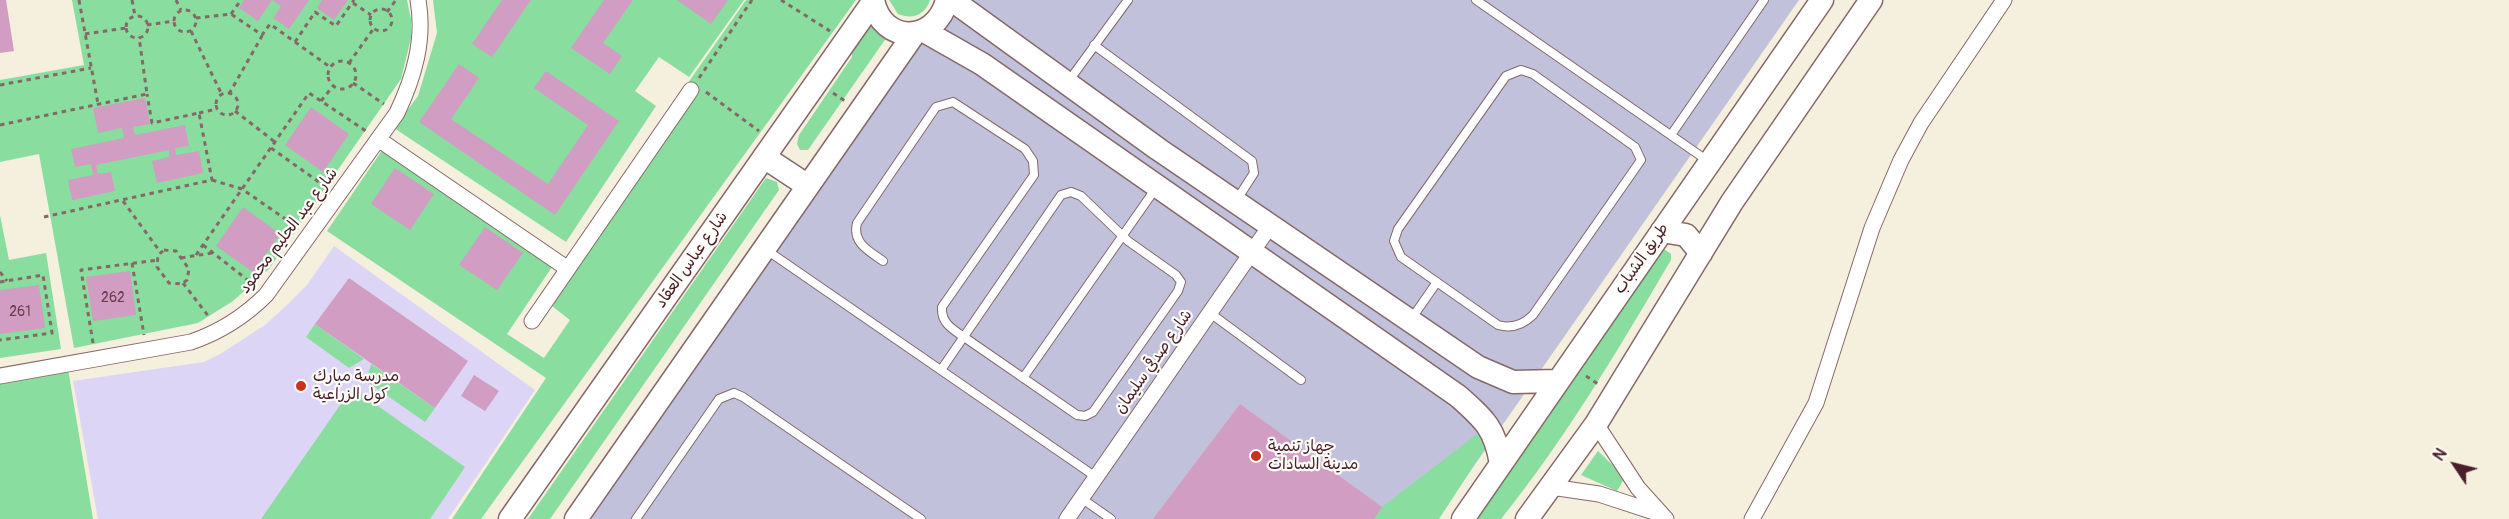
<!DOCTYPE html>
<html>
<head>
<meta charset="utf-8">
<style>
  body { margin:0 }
  #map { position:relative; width:2509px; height:519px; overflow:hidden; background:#f5efdd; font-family:Pangolin,sans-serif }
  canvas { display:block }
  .north { position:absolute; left:2425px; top:435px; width:60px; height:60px; -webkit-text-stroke:4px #fdfcf7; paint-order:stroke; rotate:305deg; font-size:16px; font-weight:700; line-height:24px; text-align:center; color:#4a1f2b }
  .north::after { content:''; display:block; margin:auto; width:21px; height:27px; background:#4a1f2b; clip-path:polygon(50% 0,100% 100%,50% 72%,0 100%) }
</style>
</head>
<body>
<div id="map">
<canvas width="2509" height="519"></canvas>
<div class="north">N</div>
</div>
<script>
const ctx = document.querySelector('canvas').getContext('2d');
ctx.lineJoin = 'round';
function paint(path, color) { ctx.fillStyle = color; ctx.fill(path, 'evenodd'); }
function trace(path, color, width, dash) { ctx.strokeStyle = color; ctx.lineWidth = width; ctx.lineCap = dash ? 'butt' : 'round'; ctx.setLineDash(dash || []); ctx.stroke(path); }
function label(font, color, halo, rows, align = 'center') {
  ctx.font = font + ' Pangolin,"Playpen Sans Arabic",sans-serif'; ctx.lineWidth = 4.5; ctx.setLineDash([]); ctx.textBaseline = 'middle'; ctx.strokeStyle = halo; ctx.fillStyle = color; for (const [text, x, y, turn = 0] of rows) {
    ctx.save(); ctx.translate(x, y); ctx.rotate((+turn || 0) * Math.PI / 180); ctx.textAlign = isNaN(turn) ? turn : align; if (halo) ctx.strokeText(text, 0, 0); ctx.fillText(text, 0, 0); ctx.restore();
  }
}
const built = new Path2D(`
  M334,246L535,390L448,519H98L73,381L204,362L220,354L265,325L287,305L307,285Z`);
const industrial = new Path2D(`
  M948,0H1799L1437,519H586Z`);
const green = new Path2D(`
  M72,0H407L411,19V38L401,79L269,269L233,301L198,323L74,348L39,154L0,162V80L84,65Z
  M433,0H744L689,77L659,57L635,91L656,106L566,242L394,128L418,96L437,33Z
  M746,0H856L481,519H452L546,378L327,231L385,146L556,261L507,334L544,358L570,320L539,296Z
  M889,0H930C925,15 913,20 898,14Z
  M869,21L889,34L808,150H800L797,144L799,135L852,57V51Z
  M766,178L777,182L779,190L550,519H528Z
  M0,215L9,260L46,253L61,349L0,358Z
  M1664,249L1671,254V260C1618,350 1566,438 1501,519H1477L1657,254Z
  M315,324L364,359L349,368L306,337Z
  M371,364L435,408L425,422L366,381Z
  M68,369L93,519H0V381Z
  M352,388L465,467L430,519H261Z
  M1481,431L1485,435L1484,450L1439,519H1374L1382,507Z
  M1598,451L1625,477L1617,491L1581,475Z`);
const building = new Path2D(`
  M0,0H6L14,51L0,53Z
  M244,0H309L289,29L273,18L281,6L272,0L258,21L239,8Z
  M322,0H348L334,20L317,8Z
  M502,0H531L492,57L472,44Z
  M604,0H633L603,43L622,56L610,74L571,48Z
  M677,0H728L711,24Z
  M459,64L479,78L451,119L548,184L588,125L534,88L546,71L619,121L555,215L419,122Z
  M145,98L150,124L133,127L135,135L185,125L189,146L175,148L176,155L199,151L203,173L157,183L152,161L169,157V150L96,165L98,174L111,172L115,191L72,200L68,180L93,175L91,164L75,167L71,149L124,138L122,128L98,133L93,108Z
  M311,107L349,134L323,172L285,145Z
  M395,168L434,194L410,230L371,204Z
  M243,207L280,234L253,272L216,246Z
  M485,227L523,253L497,290L459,265Z
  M130,271L136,315L93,321L86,277Z
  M349,278L468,361L435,408L315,324Z
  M39,285L45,328L0,334V290Z
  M474,375L499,391L485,411L461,396Z
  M1240,404L1382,507L1374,519H1153Z`);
const path = new Path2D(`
  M79,0L98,104
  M132,0L135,16
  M176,0L181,10
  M781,0L830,31
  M353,3L371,15
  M370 20a11 11 0 1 1 22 0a11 11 0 1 1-22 0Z
  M174 21a11 11 0 1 1 22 0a11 11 0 1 1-22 0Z
  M387,12L396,0
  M231,14L241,0
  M126 27a11 11 0 1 1 22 0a11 11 0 1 1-22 0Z
  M196,18L231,14L262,35L270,24L295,42L315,12L336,26L354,0
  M147,25L174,21
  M191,31L222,95
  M85,34L126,28
  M295,42L330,67
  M328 75a14 14 0 1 1 28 0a14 14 0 1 1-28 0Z
  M349,63L374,28
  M699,78L752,0
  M353,83L384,104
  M0,85L91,68
  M706,92L759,131
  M833,93L845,101
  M216 104a11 11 0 1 1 22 0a11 11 0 1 1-22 0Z
  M229,94L262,36
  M321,101L333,86
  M235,111L275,142
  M199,113L217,109
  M0,125L147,94L139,37
  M271,148L326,187
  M212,180L242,189L297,227
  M123,201L161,253
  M44,217L212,180L199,113L152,123L147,94
  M203,245L254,285
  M164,250L176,251L189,269L187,280L182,284L169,283L157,267L158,255Z
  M196,255L309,93L366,131
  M181,258L212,253
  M132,263L144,335
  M0,272L7,281
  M0,282L43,275L52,333L0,340
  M183,283L209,317
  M93,343L81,270L158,260
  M1586,376L1598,384`);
const lane = new Path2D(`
  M1476,0L1708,161
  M1094,45L1252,161L1254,173L1236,201
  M1521,70L1533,74L1635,147L1641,160L1533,315C1523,325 1512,329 1498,325L1401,257L1394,241L1398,229L1506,76Z
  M1068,82L1128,0
  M1671,135L1764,0
  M765,249L1096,477
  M883,261C869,251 852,243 857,223L936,107L953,102L1025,149L1033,161L1034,175L942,307C941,323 952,329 964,337L1077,415L1085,416L1093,412L1178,291L1181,282L1176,275L1128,241L1081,196L1071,192L1061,195L941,370
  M1210,313L1301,380
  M1412,318L1437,282
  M1023,378L1156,188
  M1081,498L1111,519
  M636,519L719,399L734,393L743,397L921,519`);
const street = new Path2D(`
  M378,139L568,269
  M532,321L691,90
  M0,376L191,342C220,332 244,317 266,295L397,113C414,77 425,40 418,0
  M1596,424L1638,488L1666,519
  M1551,487L1599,494L1660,514
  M1067,519L1270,226
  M1752,519L1816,403L1872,228L1901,160L1921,123L2004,0`);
const secondary = new Path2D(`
  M873,0C882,45 936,44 947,0
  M952,0L1158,149L1478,367L1513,382L1558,381
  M924,31L982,64L1458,396C1484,419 1495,428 1501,464
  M764,157L808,186
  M1662,231L1686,235L1701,253
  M510,519L873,2
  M576,519L914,34
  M1463,519L1822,0
  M1527,519L1596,424L1732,202L1871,0`);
const markers = [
  [301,386,6,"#c8321e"],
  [1256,456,6,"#c8321e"]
];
const numberNames = [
  ["262",113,298],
  ["261",20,312]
];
const streetNames = [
  ["شارع عبد الحليم محمود",289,231,-53],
  ["طريق الشباب",1642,259,-55],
  ["شارع عباس العقاد",692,260,-55],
  ["شارع صدقي سليمان",1154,362,-55]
];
const poiNames = [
  ["مدرسة مبارك",313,377],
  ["كول الزراعية",313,395],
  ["جهاز تنمية",1268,447],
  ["مدينة السادات",1268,465]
];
paint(built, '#ddd5f6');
paint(industrial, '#c2c1dc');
paint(green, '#89dd9f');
paint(building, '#d19dc3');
trace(lane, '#866869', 10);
trace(street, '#866869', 17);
trace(secondary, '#866869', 25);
trace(path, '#866869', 3, [4.5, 4.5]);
trace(lane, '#fff', 8);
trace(street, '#fff', 15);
trace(secondary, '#fff', 22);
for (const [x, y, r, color] of markers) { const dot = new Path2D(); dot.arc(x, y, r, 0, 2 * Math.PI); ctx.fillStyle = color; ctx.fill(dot); trace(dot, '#fdfcf7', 2); }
label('14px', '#6c3e51', null, numberNames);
label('16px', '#4a1f2b', '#fdfcf7', streetNames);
label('16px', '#4a1f2b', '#fdfcf7', poiNames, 'left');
</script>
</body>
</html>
